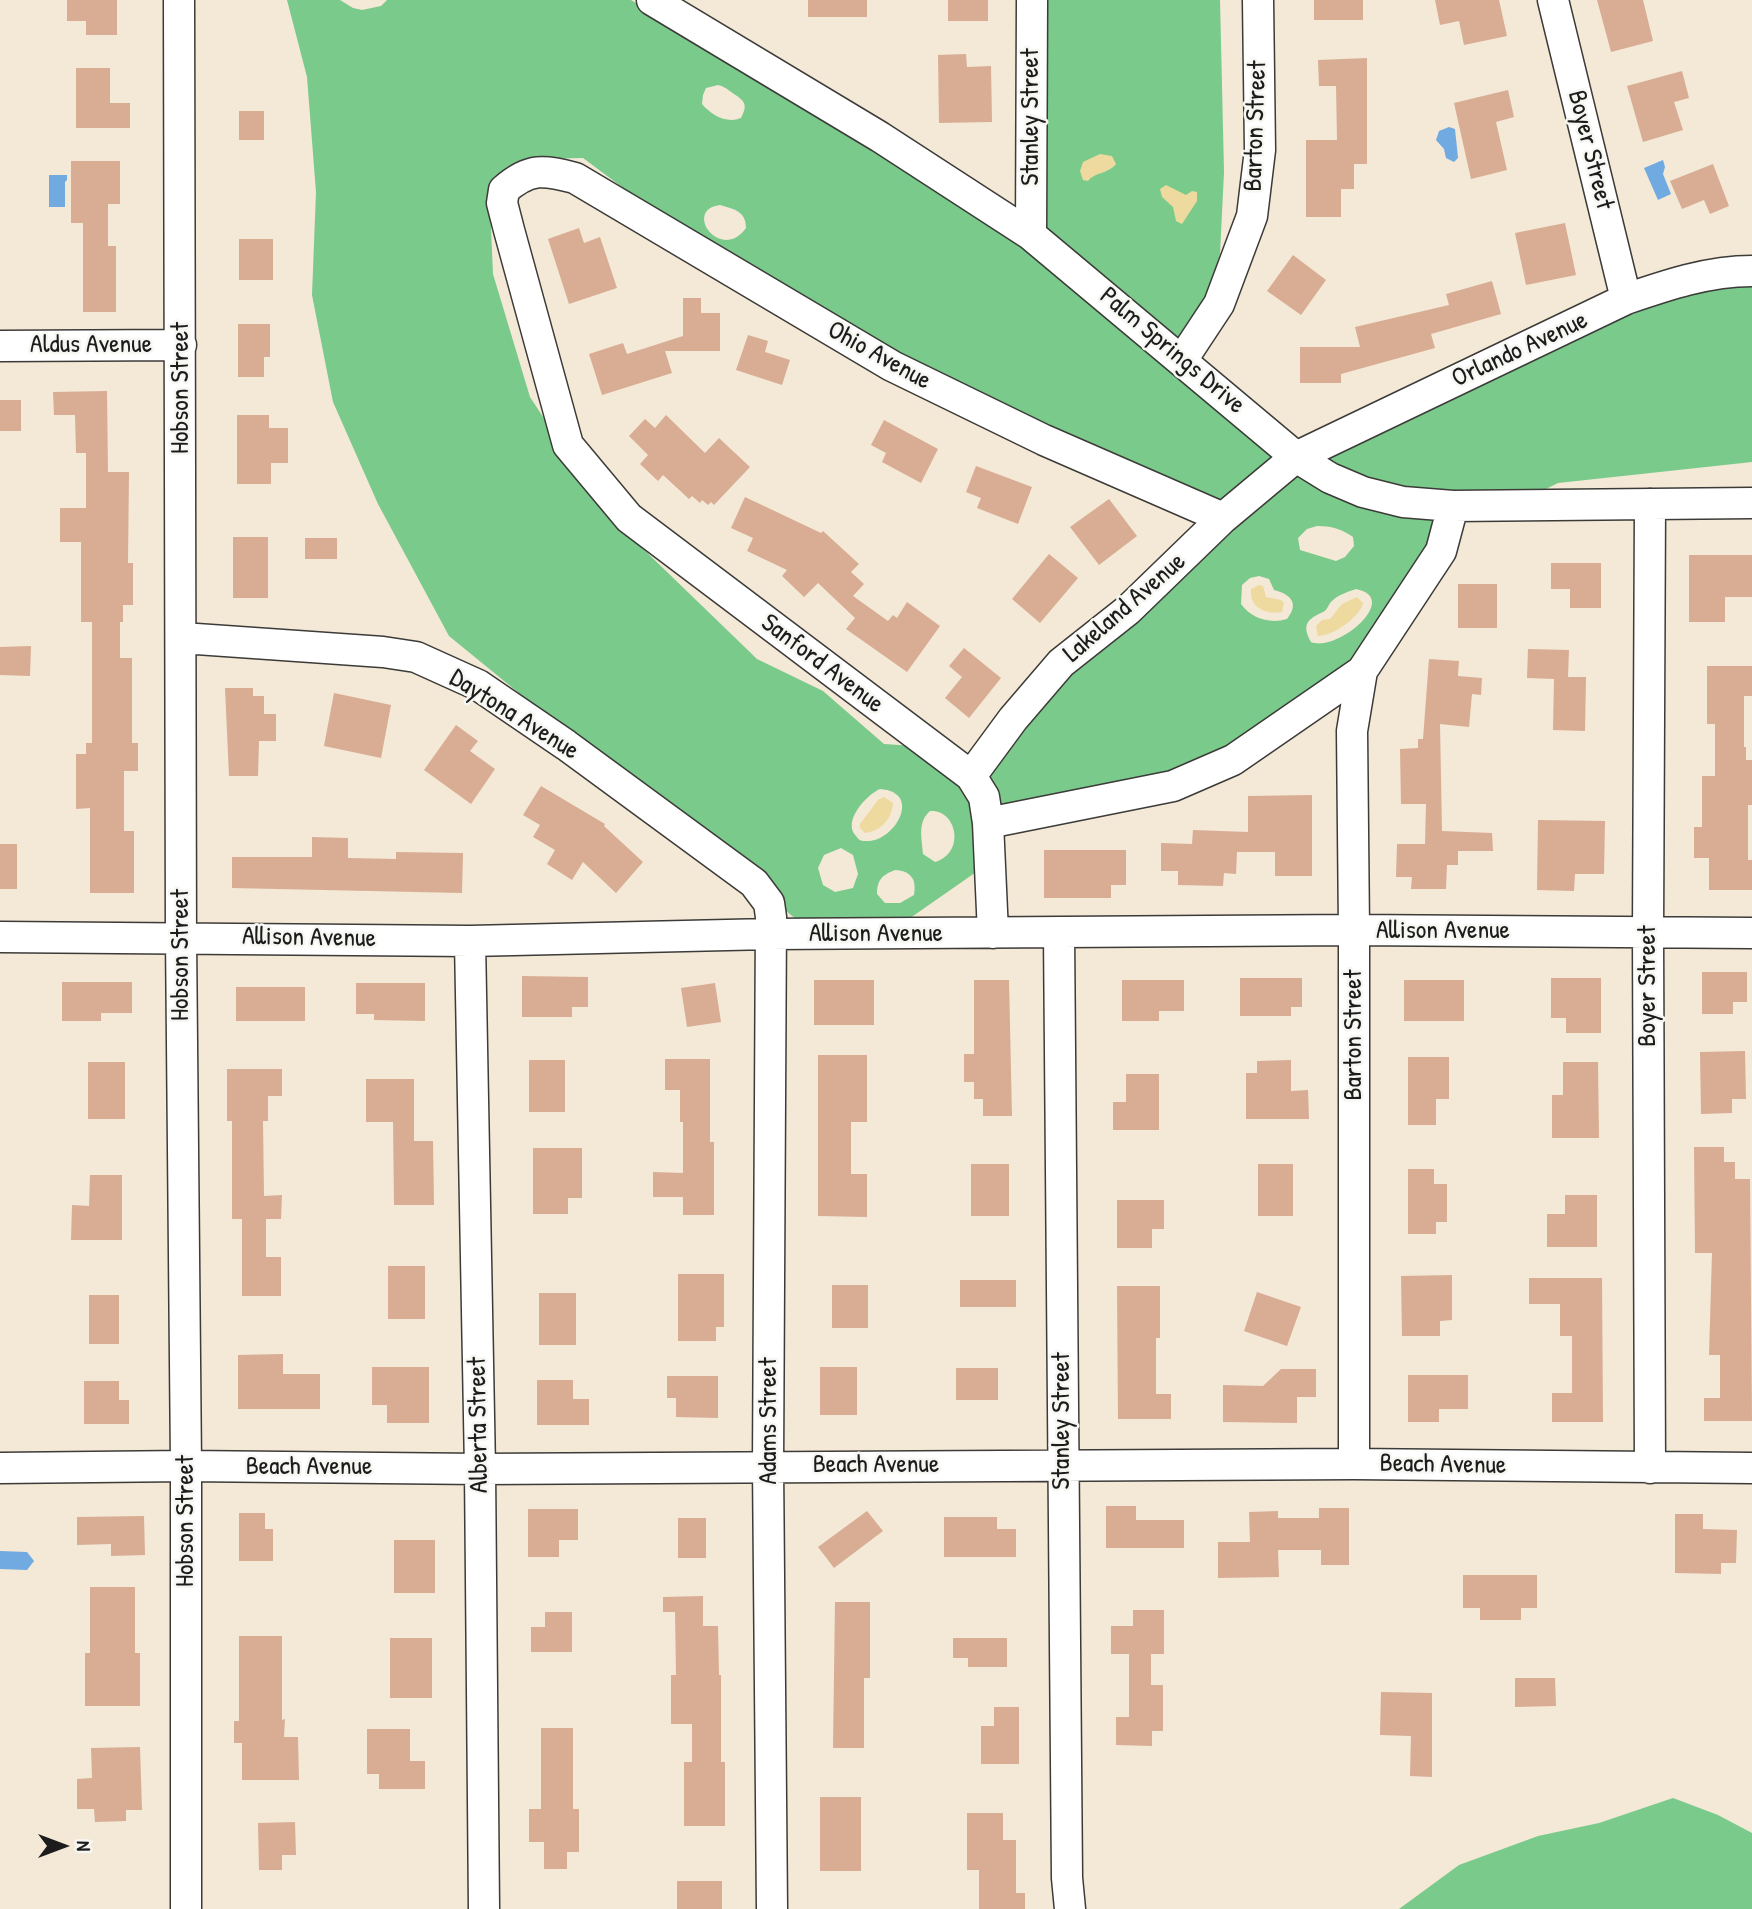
<!DOCTYPE html>
<html>
<head>
<meta charset="utf-8">
<style>
  body { margin:0 }
  #map { position:relative; width:1752px; height:1909px; overflow:hidden; background:#f4e8d7; font-family:"Patrick Hand",sans-serif }
  canvas { display:block }
  .north { position:absolute; left:28px; top:1811px; width:70px; height:70px; -webkit-text-stroke:5px #f6f6f2; paint-order:stroke; rotate:90deg; font-size:19px; font-weight:700; line-height:28px; text-align:center; color:#1c1c1c }
  .north::after { content:''; display:block; margin:auto; width:24px; height:32px; background:#1c1c1c; clip-path:polygon(50% 0,100% 100%,50% 72%,0 100%) }
</style>
</head>
<body>
<div id="map">
<canvas width="1752" height="1909"></canvas>
<div class="north">N</div>
</div>
<script>
const ctx = document.querySelector('canvas').getContext('2d');
ctx.lineJoin = 'round';
function paint(path, color) { ctx.fillStyle = color; ctx.fill(path, 'evenodd'); }
function trace(path, color, width, dash) { ctx.strokeStyle = color; ctx.lineWidth = width; ctx.lineCap = dash ? 'butt' : 'round'; ctx.setLineDash(dash || []); ctx.stroke(path); }
function label(font, color, halo, rows, align = 'center') {
  ctx.font = font + ' "Patrick Hand",sans-serif'; ctx.lineWidth = 5; ctx.setLineDash([]); ctx.textBaseline = 'middle'; ctx.strokeStyle = halo; ctx.fillStyle = color; for (const [text, x, y, turn = 0] of rows) {
    ctx.save(); ctx.translate(x, y); ctx.rotate((+turn || 0) * Math.PI / 180); ctx.textAlign = isNaN(turn) ? turn : align; if (halo) ctx.strokeText(text, 0, 0); ctx.fillText(text, 0, 0); ctx.restore();
  }
}
const green = new Path2D(`
  M287,0H340L353,8L362,10L381,6L387,0H631L873,146L1020,240L1280,457L1221,507L897,357L661,216L583,158L538,159L489,183L493,274L530,397L605,512L757,659L823,691L884,744L914,746L956,778L973,800L979,870L903,923L802,924L449,636L378,504L333,402L312,295L316,192L307,77ZM718,85C726,87 728,90 734,94C745,101 748,105 741,118C727,124 711,115 702,104L703,95L706,88ZM720,205C734,209 746,211 746,228C721,263 682,210 720,205ZM880,789C924,792 894,844 865,841C860,841 859,840 856,836C842,822 866,795 880,789ZM930,811C957,809 966,853 935,862L923,854C922,839 917,822 930,811ZM841,848L853,855L858,874L853,888L835,892L823,885L818,868L824,855ZM895,870C911,871 917,879 914,895L900,903H885L877,894C877,880 882,875 895,870Z
  M1044,0H1220L1224,172L1220,254L1212,283L1214,286L1180,344L1043,231Z
  M1752,284V462L1558,483L1534,495L1454,496L1367,483L1317,458L1630,309L1677,292Z
  M1297,470L1439,515L1431,547L1353,664L1227,752L1170,777L998,811L984,777L1070,670ZM1317,526C1331,526 1342,529 1353,537L1354,546L1345,557L1336,561L1300,550L1298,538L1307,529ZM1259,576L1269,579L1274,590C1290,594 1300,603 1287,619C1270,624 1252,619 1241,604L1242,585L1250,578ZM1356,589C1402,598 1337,653 1311,642C1301,624 1308,619 1323,612C1327,610 1328,606 1330,603C1337,595 1347,592 1356,589Z
  M1673,1798L1718,1815L1752,1833V1909H1399L1459,1865L1538,1836L1599,1823Z`);
const sand = new Path2D(`
  M1100,154L1112,156L1116,164C1108,174 1095,172 1088,181L1083,180L1080,171L1083,162Z
  M1166,185L1186,195L1192,191L1197,192V201L1182,224L1176,221L1173,207L1162,197L1160,189Z
  M1259,585L1263,586L1266,597L1281,600L1284,603L1282,612C1265,615 1249,607 1251,589Z
  M1357,597L1363,603C1360,617 1333,636 1318,636L1316,626L1322,620L1330,619L1342,604Z
  M884,797L893,803C892,819 881,831 865,833L860,828V824L878,800Z`);
const water = new Path2D(`
  M1449,127L1455,129C1456,139 1457,147 1458,158L1454,162L1446,158L1444,149L1436,140L1439,131Z
  M1663,160L1665,167L1663,174L1671,194L1658,200L1644,168Z
  M49,175H67V180L65,182V207H49Z
  M0,1551L27,1552L34,1561L27,1570L0,1569Z`);
const building = new Path2D(`
  M67,0H117V35H86V21H67Z
  M808,0H867V17H808Z
  M948,0H988V21H948Z
  M1314,0H1363V20H1314Z
  M1435,0H1499L1507,36L1464,45L1459,21L1440,25Z
  M1597,0H1643L1653,41L1611,52Z
  M966,54L967,67L991,66L992,122L939,123L938,55Z
  M1367,58V164H1354V189H1341V217H1306V140H1337L1336,86H1319L1318,60Z
  M76,68H110V103H130V128H76Z
  M1682,71L1689,98L1674,102L1683,130L1643,142L1627,86Z
  M1508,90L1514,117L1496,122L1507,170L1471,179L1454,103Z
  M239,111H264V140H239Z
  M71,161H120V204H108V246H116V312H83V223H71Z
  M1713,164L1729,206L1710,214L1704,200L1682,209L1670,181Z
  M1565,223L1576,275L1526,285L1515,233Z
  M579,228L584,243L600,237L617,288L569,304L548,239Z
  M239,239H273V280H239Z
  M1293,255L1326,280L1301,315L1267,291Z
  M1492,281L1501,314L1431,334L1435,348L1341,374V383H1300V347H1360L1355,327L1449,305L1446,294Z
  M683,298H701V313H720V351H665L672,373L602,395L589,354L623,343L627,354L683,336Z
  M238,324H270V357H264V377H238Z
  M748,335L768,341L765,352L790,360L782,385L736,370Z
  M107,391L108,472H129L128,563H133V605H123V622H120V658H132V743H138V771H124V831H134V893H90V808L76,809V754H86V743H92V622H81V542H60V508H86V453H76L75,415H54L53,392Z
  M0,400H21V431H0Z
  M237,415H269V428H288V463H271V484H237Z
  M666,415L705,453L719,438L750,467L714,505L711,502L708,505L702,500L700,503L692,496L689,499L663,475L658,481L640,464L648,455L629,436L645,419L655,428Z
  M884,420L938,449L921,483L882,462L886,453L871,445Z
  M976,466L1032,487L1018,524L977,508L981,498L966,492Z
  M745,497L821,533L823,531L859,564L851,572L864,584L853,596L888,621L893,615L897,618L907,602L940,626L907,672L846,629L855,618L818,583L804,597L782,576L787,570L747,551L753,538L731,528Z
  M1109,499L1137,536L1099,565L1070,527Z
  M233,537H268V598H233Z
  M305,538H337V559H305Z
  M1049,554L1078,578L1040,623L1012,599Z
  M1689,555H1752V597H1725V622H1689Z
  M1551,563H1601V608H1570V589H1551Z
  M1458,584H1497V628H1458Z
  M31,646L30,676L0,675V647Z
  M964,648L1001,678L969,718L945,698L962,677L949,666Z
  M1528,649L1569,650L1568,677H1586L1585,731L1553,730L1554,679L1527,678Z
  M1429,659L1459,661L1458,676L1482,678L1481,695L1472,694L1469,727L1440,724L1442,831L1492,833L1493,851H1458V865H1447L1446,889H1411L1412,877H1396L1397,844H1425L1426,804H1401L1400,749L1418,748V739H1423Z
  M1707,666H1752V696H1744V747H1746V760H1752V805H1748V860H1752V890H1709V858H1694V827H1702V776H1715V724H1707Z
  M225,688H253V696H264V714H276V741H259L258,776H229Z
  M334,693L391,705L381,758L324,746Z
  M456,725L478,741L470,751L495,769L471,804L424,770Z
  M541,786L605,824L604,826L643,862L616,893L583,862L572,880L547,864L555,850L533,837L540,825L523,815Z
  M1312,795V876H1275V852H1237L1236,874L1224,873L1223,886L1178,885V871H1161V843L1192,844L1193,830L1248,832V796Z
  M1538,820L1605,821L1604,874H1575L1574,891L1537,890Z
  M312,837L348,838V858L396,859V852L463,853L462,893L232,888V857H312Z
  M0,844H17V889H0Z
  M1044,850H1126V885H1111V898H1044Z
  M1702,972H1747V1002H1733V1014H1702Z
  M522,976L588,977V1007H572V1017H522Z
  M1240,978H1302V1007H1291V1016H1240Z
  M1551,978H1601V1033H1566V1018H1551Z
  M814,980H874V1025H814Z
  M974,980H1009L1012,1116H983V1099H974V1082H964V1054H974Z
  M1122,980H1184V1011H1159V1021H1122Z
  M1404,980H1464V1021H1404Z
  M62,982H132V1013H101V1021H62Z
  M356,983H425V1021L374,1020V1014H356Z
  M715,983L721,1022L687,1027L681,988Z
  M236,987H305V1021H236Z
  M1745,1051L1746,1099H1732V1113L1701,1114L1700,1052Z
  M818,1055H867V1122H851V1174H867V1217L818,1216Z
  M1408,1057H1449V1099H1436V1125H1408Z
  M665,1059H710V1142H714V1215H683V1197H653V1172L683,1173V1122H680V1090H665Z
  M529,1060H565V1112H529Z
  M1291,1060V1091L1308,1090L1309,1119H1246V1073H1257V1061Z
  M88,1062H125V1119H88Z
  M1563,1062H1598L1599,1138H1552V1095H1563Z
  M227,1069H282V1096H268V1121H263L264,1196L282,1195L281,1219H266V1257H281V1296H242V1219H232V1121H227Z
  M1126,1074H1159V1130H1113V1102H1126Z
  M366,1079H414V1141H433L434,1205H394L393,1122H366Z
  M1694,1147H1724V1162H1735V1179H1750L1752,1421H1704V1398H1720V1355H1709L1712,1253H1695Z
  M533,1148H582V1198H568V1214H533Z
  M971,1164H1009V1216H971Z
  M1258,1164H1293V1216H1258Z
  M1408,1169H1434V1184H1447V1222H1436V1234H1408Z
  M90,1175H122V1240H71L72,1205L89,1206Z
  M1565,1195H1597V1247H1547V1214H1565Z
  M1117,1200H1164V1229H1152V1248H1117Z
  M388,1266H425V1319H388Z
  M678,1274H724V1327H716V1341H678Z
  M1452,1275V1320L1440,1321V1336H1402L1401,1276Z
  M1529,1278H1602L1603,1422H1552V1393H1572V1336H1560V1304H1529Z
  M960,1280H1016V1307H960Z
  M832,1285H868V1328H832Z
  M1117,1286H1160V1338H1156V1394H1171V1419H1118Z
  M1257,1292L1301,1307L1287,1346L1244,1331Z
  M539,1293H576V1345H539Z
  M89,1295H119V1344H89Z
  M283,1354V1374H320V1409H238V1355Z
  M372,1367H429V1423H387V1405H372Z
  M820,1367H857V1415H820Z
  M956,1368H998V1400H956Z
  M1281,1369H1316V1397H1297V1423L1223,1422V1385L1263,1386Z
  M1408,1375H1468V1409H1439V1422H1408Z
  M667,1376H718V1418L676,1417V1398H667Z
  M537,1380H573V1399H589V1425H537Z
  M84,1381H119V1400H129V1424H84Z
  M1106,1506H1136V1520H1184V1548H1106Z
  M1319,1508H1349V1565H1321V1550H1278L1279,1577L1218,1578V1542H1250L1249,1512L1278,1511V1518H1319Z
  M528,1509H578V1540H559V1557H528Z
  M867,1511L883,1531L834,1568L818,1547Z
  M239,1513H265V1529H273V1561H239Z
  M1675,1514H1703V1529L1737,1530L1736,1563H1721V1574L1675,1573Z
  M144,1516L145,1555L111,1556V1544L77,1545V1517Z
  M944,1517H997V1529H1016V1557H944Z
  M678,1518H706V1558H678Z
  M394,1540H435V1593H394Z
  M1463,1575H1537V1608H1521V1620H1480V1608H1463Z
  M90,1587H135V1653H140V1706H85V1653H90Z
  M703,1596V1626H718L719,1675H721V1762H725V1826H684V1762H692V1724H671V1675H676L675,1612H663V1597Z
  M835,1602H870V1678H864V1748H833Z
  M1133,1610H1164V1654H1151V1685H1163V1731H1152V1746L1116,1745V1717H1129V1654H1111V1626H1133Z
  M545,1612H572V1652H531V1627H545Z
  M239,1636H282V1720L285,1719L284,1737H298L299,1780H242V1743H234V1721H239Z
  M390,1638H432V1698H390Z
  M953,1638H1007V1667H968V1658H953Z
  M1515,1678H1555L1556,1706L1515,1707Z
  M1381,1692L1432,1693V1777L1410,1776L1411,1736L1380,1735Z
  M994,1707H1019V1764H981V1726H994Z
  M541,1728H573V1809H579V1852H567V1869H544V1842H529V1809H541Z
  M367,1729H410V1761H425V1789H379V1774H367Z
  M140,1747L142,1810H126V1821L95,1822L94,1809H77V1779L92,1778L91,1748Z
  M820,1797H861V1871H820Z
  M967,1813H1003V1840H1016V1893H1025V1909H979V1870H967Z
  M295,1822L296,1855H282V1870H259L258,1823Z
  M677,1881H722V1909H677Z`);
const minor = new Path2D(`
  M179,0L181,937L186,1466V1909
  M652,0L880,137L1031,235L1296,457L1330,478L1363,492L1403,502L1453,506L1752,503
  M1553,0L1626,299
  M1031,235L1032,0
  M0,346L181,345
  M1182,360L1219,304L1252,216L1260,150L1258,0
  M1650,504L1648,933L1650,1468
  M182,638L383,652L416,657L478,685L566,745L754,883L769,903L771,917L768,1465L772,1909
  M971,776L1013,719L1061,663L1128,610L1223,518L1296,457L1626,299C1667,285 1708,271 1752,271
  M988,823L1173,786L1233,760L1362,671
  M993,933L988,823L984,797L971,776L629,518L568,445L509,230L502,203L504,190C530,167 544,170 575,178L892,366L1044,440L1223,518
  M1059,933L1067,1878L1070,1909
  M0,937L470,941L770,934L1354,930L1752,933
  M470,941L480,1469L484,1909
  M1354,1464V930L1352,731L1362,671L1441,551L1453,506
  M0,1468L186,1466L480,1469L1354,1464L1752,1468`);
const streetNames = [
  ["Stanley Street",1031,117,-90],
  ["Barton Street",1256,126,-88],
  ["Boyer Street",1590,150,76],
  ["Aldus Avenue",91,345],
  ["Orlando Avenue",1520,350,-25],
  ["Palm Springs Drive",1172,351,40],
  ["Ohio Avenue",879,356,29],
  ["Hobson Street",181,388,-90],
  ["Lakeland Avenue",1125,608,-41],
  ["Sanford Avenue",822,664,37],
  ["Daytona Avenue",514,715,32],
  ["Allison Avenue",1443,931],
  ["Allison Avenue",876,934],
  ["Allison Avenue",309,938,1],
  ["Hobson Street",181,955,-90],
  ["Boyer Street",1648,986,-90],
  ["Barton Street",1354,1035,-90],
  ["Adams Street",769,1421,-90],
  ["Stanley Street",1062,1421,-90],
  ["Alberta Street",479,1425,-91],
  ["Beach Avenue",876,1465],
  ["Beach Avenue",1443,1465,1],
  ["Beach Avenue",309,1467],
  ["Hobson Street",186,1521,-90]
];
paint(green, '#79ca8b');
paint(sand, '#eeda9e');
paint(water, '#71a9e1');
paint(building, '#d8ad93');
trace(minor, '#3c3b38', 33);
trace(minor, '#fff', 30);
label('26px', '#1c1c1c', '#f6f6f2', streetNames);
</script>
</body>
</html>
